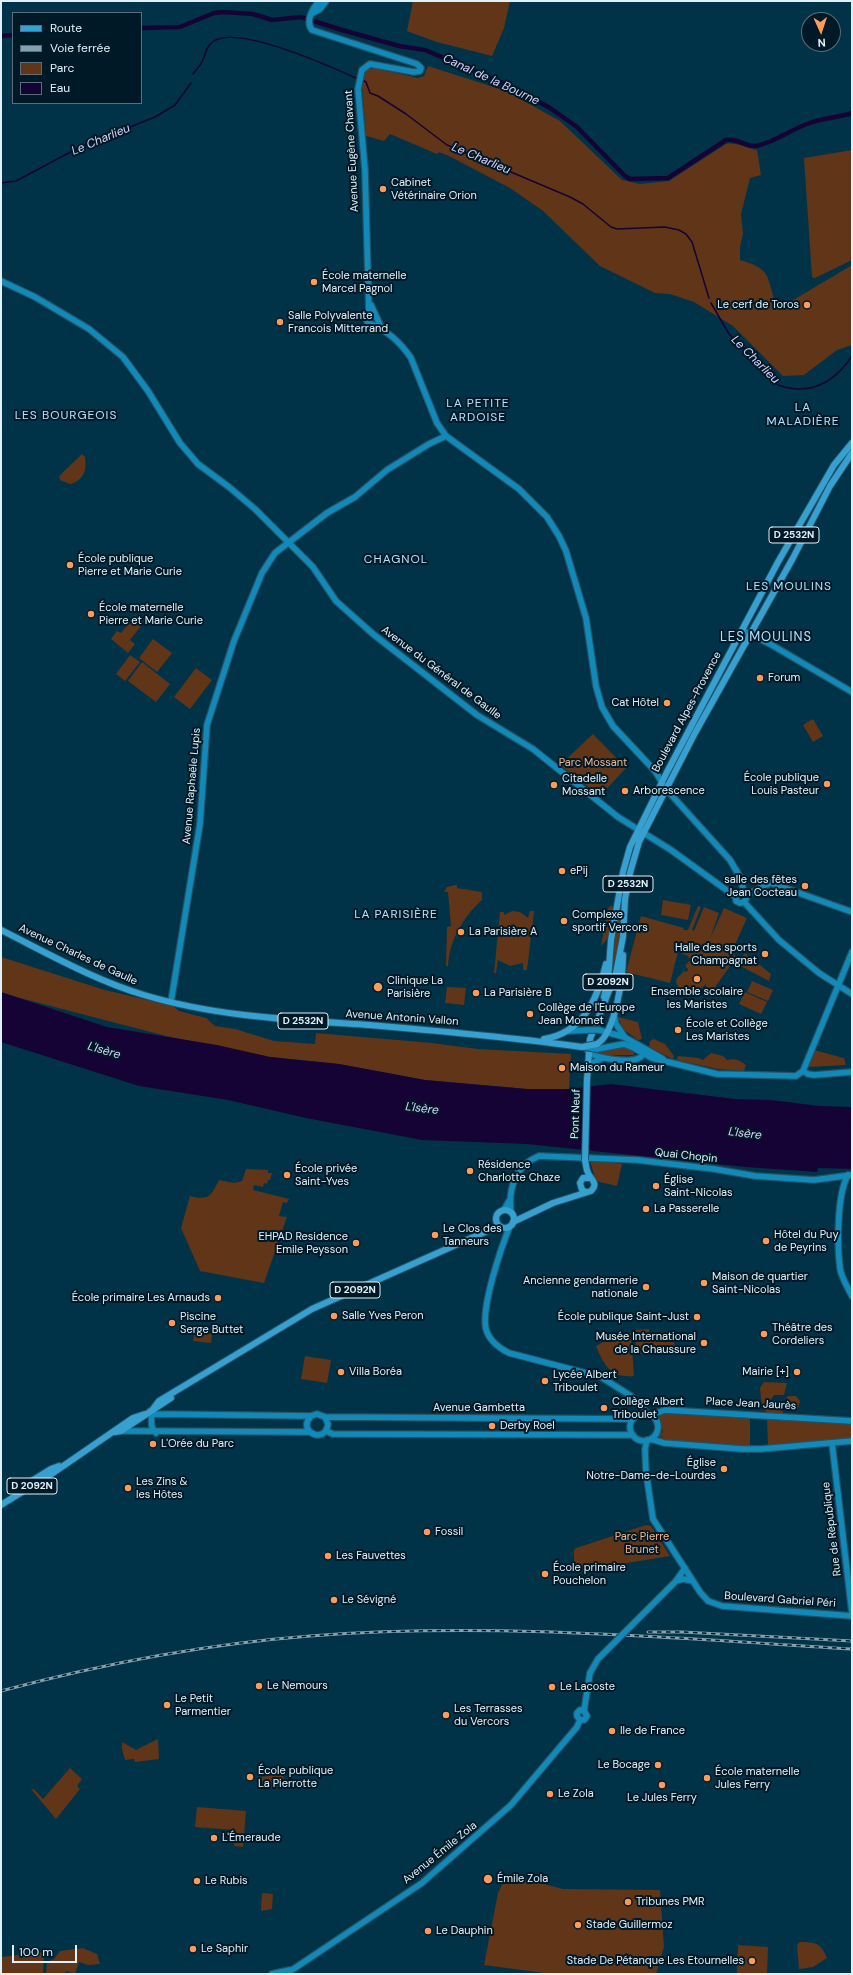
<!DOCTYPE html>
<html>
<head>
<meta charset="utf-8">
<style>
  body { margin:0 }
  #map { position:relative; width:853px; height:1975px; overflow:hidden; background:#013348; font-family:"DM Sans",sans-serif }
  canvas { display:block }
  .frame { position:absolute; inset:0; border:2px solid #e1f1fa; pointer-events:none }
  .legend { position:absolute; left:12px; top:12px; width:130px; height:92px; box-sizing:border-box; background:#001926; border:1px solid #5a6f7b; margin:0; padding:5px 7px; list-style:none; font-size:12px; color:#e1f1fa }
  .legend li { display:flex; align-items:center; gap:8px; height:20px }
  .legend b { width:20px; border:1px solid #5a6f7b }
  .north { position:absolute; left:801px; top:12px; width:40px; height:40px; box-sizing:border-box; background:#001926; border:1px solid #5a6f7b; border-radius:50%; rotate:177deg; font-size:11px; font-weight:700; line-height:16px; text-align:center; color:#e1f1fa }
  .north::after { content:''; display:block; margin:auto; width:14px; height:18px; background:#ff9b59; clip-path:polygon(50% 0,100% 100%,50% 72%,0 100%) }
  .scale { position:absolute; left:12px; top:1945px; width:65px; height:18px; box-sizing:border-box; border:2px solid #e1f1fa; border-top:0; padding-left:5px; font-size:12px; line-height:14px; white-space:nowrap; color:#e1f1fa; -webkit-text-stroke:3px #001926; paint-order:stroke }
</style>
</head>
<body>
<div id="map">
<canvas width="853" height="1975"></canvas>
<div class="frame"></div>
<ul class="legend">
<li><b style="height:5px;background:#36a0d1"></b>Route</li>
<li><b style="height:5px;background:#83a1af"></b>Voie ferrée</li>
<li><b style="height:11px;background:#613518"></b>Parc</li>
<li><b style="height:11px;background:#160335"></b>Eau</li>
</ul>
<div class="north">N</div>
<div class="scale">100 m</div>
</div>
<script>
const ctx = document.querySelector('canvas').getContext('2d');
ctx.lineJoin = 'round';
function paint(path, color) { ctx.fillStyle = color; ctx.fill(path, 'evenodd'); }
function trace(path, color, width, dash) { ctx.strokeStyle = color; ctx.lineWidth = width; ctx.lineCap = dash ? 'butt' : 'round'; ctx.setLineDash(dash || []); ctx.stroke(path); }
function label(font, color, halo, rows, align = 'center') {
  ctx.font = font + ' "DM Sans",sans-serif'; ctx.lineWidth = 4; ctx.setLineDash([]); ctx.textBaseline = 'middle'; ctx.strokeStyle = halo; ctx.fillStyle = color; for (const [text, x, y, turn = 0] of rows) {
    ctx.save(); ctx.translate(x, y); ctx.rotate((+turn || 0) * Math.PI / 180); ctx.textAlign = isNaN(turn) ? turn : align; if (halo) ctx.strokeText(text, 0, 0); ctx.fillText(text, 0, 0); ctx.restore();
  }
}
const green = new Path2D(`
  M413,1H510L504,28L492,56L437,42L407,31Z
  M428,66L506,91L560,121L622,180L640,184L669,181L726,144C737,142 745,148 757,150L761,175L750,178L741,214L743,234L740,247V260C774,269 766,279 777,307L790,302L852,265V345L837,350L804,375L783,376L733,326L694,302L670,294L655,293L600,266L543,211L510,188L449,156L439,152L437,154L390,134L384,141L366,136L362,87L366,70L373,68L418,78L424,76Z
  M852,150V260L815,278L812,277L804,158Z
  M82,454L85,457C87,470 84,480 70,484L60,480L59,476Z
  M135,615L144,622L130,640L135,644L128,653L111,639L117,631L121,633Z
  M153,639L172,653L157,672L139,658Z
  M130,655L140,662L125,681L116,674Z
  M142,662L170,684L156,702L128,681Z
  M196,668L212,680L190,709L174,697Z
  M813,719L823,736L813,742L803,725Z
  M593,734L626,768L600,796L560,765Z
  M455,885H457V888L482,892V900C463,917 449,941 448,967L446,965L447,927L451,926L448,892H444L447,887Z
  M621,899L623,900L616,965L609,985L615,931Z
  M663,900L691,905L688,920L661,915Z
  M612,905C615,918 611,938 601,946L608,908Z
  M698,906L701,907L692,930L694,931L704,907L719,913L710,939L724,908L747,918L733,949L719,943L734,951L735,961L742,957L745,953L771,974L769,981L733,962L713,990L706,987V984C698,992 692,996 680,991L676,982L677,978L684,971L687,972L688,969L685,966L690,960L688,956L678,952L670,983L626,972L641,916L684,928L683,930H688Z
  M512,911L520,912L528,918L530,911H534L527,970H523V963L510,966L498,960L496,973H494L500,912H504V915Z
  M1,957L105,990L173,1006L179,1011L206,1018L215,1026L235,1029L274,1041L315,1044L316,1033L432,1043L478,1049L571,1054L569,1089H527L425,1080L339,1064L270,1057L166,1036L1,993Z
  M752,981L773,990L768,1001L747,992Z
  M447,987L466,988L464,1005L445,1003Z
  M745,992L767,1002L761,1014L739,1004Z
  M618,1017L638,1022L642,1039L638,1040L623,1029Z
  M654,1039L665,1044L674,1056L673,1059L649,1047L650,1041Z
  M622,1047L634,1051V1055H596L592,1052H598Z
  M814,1050L844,1058L846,1065L808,1067Z
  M711,1053L723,1056L727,1060C736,1058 739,1060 746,1065L744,1071L718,1069L677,1060L678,1056L699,1058L703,1060Z
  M592,1160L622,1164L617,1186L596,1181L590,1161Z
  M246,1169L268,1170V1173H272L270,1180H268L267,1184L264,1183L263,1187L254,1185L253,1190L289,1199L287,1203L283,1202L279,1216L287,1217L264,1283L200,1271L181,1228L190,1196C209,1201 211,1196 219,1180L234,1183L242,1181Z
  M649,1329V1333L673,1331L675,1353L636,1354L635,1330Z
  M195,1331L212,1334L211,1343L193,1341Z
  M631,1333L634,1376C610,1378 604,1365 596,1346L618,1334Z
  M305,1356L331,1360L327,1383L301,1379Z
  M764,1382L787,1383L784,1395H774L769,1402L770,1405L782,1406L783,1413H769L762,1409L760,1388Z
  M788,1396H796L800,1401L798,1409H784V1402Z
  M668,1411L750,1415V1446L746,1448L659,1441L663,1434L658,1440L656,1438L660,1431L663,1433L659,1420L655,1415Z
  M767,1418L852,1422V1439L768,1446Z
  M646,1525L651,1526L670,1556L578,1571L579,1568L574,1567V1550L576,1548Z
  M158,1739L159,1759L135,1762L134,1759L125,1760L122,1749V1742L136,1750Z
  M70,1768L82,1779L77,1786L80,1789L56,1819L31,1789H34L43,1799Z
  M283,1774L285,1786L263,1789L261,1777Z
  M197,1807L246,1811L243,1847L234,1846L235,1830L195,1827Z
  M507,1874L563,1889L660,1890L664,1947L656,1974H552L484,1965L498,1893Z
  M262,1893L273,1894L272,1909L261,1911Z
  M800,1942C816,1942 821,1943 827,1958L813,1967L799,1969L797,1945Z
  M738,1945L768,1947L767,1974H737Z
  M83,1948L97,1954L100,1964L88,1965L79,1962L75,1974L66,1971L65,1974H46L47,1962L54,1959L60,1951Z
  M44,1952L43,1974H1V1957Z`);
const water = new Path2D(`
  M1,992L107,1027L217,1045L270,1057L339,1064L425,1080L527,1089H569L611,1084L735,1099L771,1100L819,1106L852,1107V1169L818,1168L817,1172L746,1167L527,1144L422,1140L306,1118L228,1100L139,1086L1,1042Z`);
const stream = new Path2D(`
  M193,74C196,70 200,66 202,62C206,54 205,47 214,41C240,25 331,67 358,79
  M362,80L366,82L370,93L378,96L406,114L447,145L570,197L583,204L611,227L617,229L665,227L679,230L686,234L692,242L709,298
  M1,183L16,181L80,147L155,117L175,105L191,83
  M711,303L729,334L778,385C810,396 834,383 852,356`);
const canal = new Path2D(`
  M141,28L180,27L214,13L223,12L253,14L272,20L301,17L342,30L399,46L425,50L510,86L550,108L577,127L625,176L630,179L668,178L726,140C739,138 744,147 756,146C774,143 790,130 807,124C822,118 837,118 852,113
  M1,36L13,35`);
const secondary = new Path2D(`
  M319,1C313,8 305,21 312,30L417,64L421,68L420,71L414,72L370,64L362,70L358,89L365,170L369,314
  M311,14L320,9L326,1
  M1,281L35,297L89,329L123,357L148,391L180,443L198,464L229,487L255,509L313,567L336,601L373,634L477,715L533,749L618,817L671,850L736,897
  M371,305L382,329
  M369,314L366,318L368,323C385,328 401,343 411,358L437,423L446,436L519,489L547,517L559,536L566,551L586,618L596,686L602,707L613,726L655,771L666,789L730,860L740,877L743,888L742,893
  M742,630L770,644L852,692
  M736,897L740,893C752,897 759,886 771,883L852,912
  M736,897V901L740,903L744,902L746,899
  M744,902L779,940L819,973L852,994
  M171,1002L200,824L207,725L234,641L262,573L275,553L327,513L355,497L387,470L429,444L446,436
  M614,1015L616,1024L624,1036
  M599,1030L624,1037L663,1059
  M569,1031L588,1030
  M597,1049L624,1044L634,1048L652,1058L717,1074L796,1076L803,1071L852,952
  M588,1051C595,1059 631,1063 639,1058C642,1057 644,1054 645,1051
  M588,1069L594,1062L603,1058
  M803,1071L808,1074L814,1075L852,1072
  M848,1175C837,1194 837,1245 840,1268C841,1277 848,1288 852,1296
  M504,1210L509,1201
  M511,1212C508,1188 516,1165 539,1156L637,1160L714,1169L755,1176L814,1180L852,1175
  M510,1226C501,1248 481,1307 486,1329C489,1340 499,1348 509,1353L601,1377L631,1396L647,1413
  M150,1411C154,1418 148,1426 156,1433
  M630 1427a14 14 0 1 1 28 0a14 14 0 1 1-28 0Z
  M151,1414L311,1416L317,1414L325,1417L633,1419
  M651,1415L665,1410L852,1421
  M311,1416C296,1432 326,1445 328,1424L325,1417
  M121,1431L309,1432
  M326,1431L333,1434L633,1435
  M651,1439L664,1443L742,1449H761L852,1441
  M647,1440L645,1449L646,1472L653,1519L700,1592L708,1601L722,1606L852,1616
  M832,1443L852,1613
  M676,1581L683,1579L693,1581
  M658,1599L676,1581L685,1568
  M584,1711L590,1673
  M580,1720L577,1716V1713L580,1710L584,1711
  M580,1720H584L587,1716L584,1711
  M272,1974L290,1970
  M286,1974L422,1883L511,1805L577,1727L580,1720`);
const primary = new Path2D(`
  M1,930C47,953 94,980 144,995C217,1017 294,1020 369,1025C440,1031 511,1037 582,1047
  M604,997L608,981L611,940L623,872L630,847L667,772L778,562L834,465L852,443
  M544,1039C583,1033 598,998 606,964
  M597,1044C616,1033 623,975 623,955
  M587,1080L590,1039L616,973L623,937L625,899L630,873L639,842L695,733L793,558L830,486L852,453
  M586,1192L582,1190L580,1183L583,1178H590
  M496 1219a9 9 0 1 1 18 0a9 9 0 1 1-18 0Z
  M513,1222L553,1203L591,1191C599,1183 591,1180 588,1173C586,1169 586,1164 585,1160
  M153,1409L159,1401L312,1309L487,1231L501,1227
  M115,1432L121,1431L171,1398
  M25,1485L51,1469L59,1466
  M1,1505L53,1473L133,1418L145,1414`);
const rail = new Path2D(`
  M648,1632H682L852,1641
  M1,1691C102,1664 205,1644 310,1636C491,1622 672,1638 852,1649`);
const secondaryBridge = new Path2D(`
  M588,1030H599
  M583,1047L597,1049
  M590,1673L598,1659L658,1599`);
const primaryBridge = new Path2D(`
  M582,1047L597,1044
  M585,1160L587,1080`);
const markers = [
  [383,189,4,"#ff9b59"],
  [314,282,4,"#ff9b59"],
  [807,305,4,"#ff9b59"],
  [280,322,4,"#ff9b59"],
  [70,565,4,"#ff9b59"],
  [91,614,4,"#ff9b59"],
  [760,678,4,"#ff9b59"],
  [667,703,4,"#ff9b59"],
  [827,784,4,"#ff9b59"],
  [554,785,4,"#ff9b59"],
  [625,791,4,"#ff9b59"],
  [562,871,4,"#ff9b59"],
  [805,886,4,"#ff9b59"],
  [564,921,4,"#ff9b59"],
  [461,932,4,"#ff9b59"],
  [765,954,4,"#ff9b59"],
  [697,979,4,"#ff9b59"],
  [378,987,5,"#ff9b59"],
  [476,993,4,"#ff9b59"],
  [530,1014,4,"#ff9b59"],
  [678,1030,4,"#ff9b59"],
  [562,1068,4,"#ff9b59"],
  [470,1171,4,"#ff9b59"],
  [287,1175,4,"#ff9b59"],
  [656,1186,4,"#ff9b59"],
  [646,1209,4,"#ff9b59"],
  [435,1235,4,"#ff9b59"],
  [766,1241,4,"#ff9b59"],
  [356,1243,4,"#ff9b59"],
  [704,1283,4,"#ff9b59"],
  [646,1287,4,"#ff9b59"],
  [218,1298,4,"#ff9b59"],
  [334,1316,4,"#ff9b59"],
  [697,1317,4,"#ff9b59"],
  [172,1323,4,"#ff9b59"],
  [764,1334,4,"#ff9b59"],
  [704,1343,4,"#ff9b59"],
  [341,1372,4,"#ff9b59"],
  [797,1372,4,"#ff9b59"],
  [545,1381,4,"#ff9b59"],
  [604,1408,4,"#ff9b59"],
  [492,1426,4,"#ff9b59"],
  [153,1444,4,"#ff9b59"],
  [724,1469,4,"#ff9b59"],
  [128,1488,4,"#ff9b59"],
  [427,1532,4,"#ff9b59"],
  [328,1556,4,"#ff9b59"],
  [545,1574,4,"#ff9b59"],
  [334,1600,4,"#ff9b59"],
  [259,1686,4,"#ff9b59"],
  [552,1687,4,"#ff9b59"],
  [167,1705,4,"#ff9b59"],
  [446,1715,4,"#ff9b59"],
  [612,1731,4,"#ff9b59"],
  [658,1765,4,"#ff9b59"],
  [250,1777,4,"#ff9b59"],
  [707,1778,4,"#ff9b59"],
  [662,1785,4,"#ff9b59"],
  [550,1794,4,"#ff9b59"],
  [214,1838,4,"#ff9b59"],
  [488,1879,5,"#ff9b59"],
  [197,1881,4,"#ff9b59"],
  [628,1902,4,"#ff9b59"],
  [578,1925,4,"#ff9b59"],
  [428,1931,4,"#ff9b59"],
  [193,1949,4,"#ff9b59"],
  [752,1961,4,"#ff9b59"]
];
const shields = [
  [794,535,50],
  [628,884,50],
  [608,982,50],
  [303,1021,50],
  [355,1290,50],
  [32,1486,50]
];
const shieldNames = [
  ["D 2532N",794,535],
  ["D 2532N",628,884],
  ["D 2092N",608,982],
  ["D 2532N",303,1021],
  ["D 2092N",355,1290],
  ["D 2092N",32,1486]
];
const streetNames = [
  ["Avenue Eugène Chavant",352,151,-93],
  ["Avenue du Général de Gaulle",441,673,37],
  ["Boulevard Alpes-Provence",687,712,-62],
  ["Avenue Raphaële Lupis",192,786,-85],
  ["Avenue Charles de Gaulle",78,955,25],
  ["Avenue Antonin Vallon",402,1018,4],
  ["Pont Neuf",576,1114,-88],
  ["Quai Chopin",686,1156,6],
  ["Place Jean Jaurès",751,1404,3],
  ["Avenue Gambetta",479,1408],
  ["Rue de République",832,1529,-97],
  ["Boulevard Gabriel Péri",780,1600,4],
  ["Avenue Émile Zola",440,1853,-39]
];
const poiNames = [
  ["Cabinet",391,183],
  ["Vétérinaire Orion",391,196],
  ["École maternelle",322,276],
  ["Marcel Pagnol",322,289],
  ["Le cerf de Toros",799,305,"right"],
  ["Salle Polyvalente",288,316],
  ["Francois Mitterrand",288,329],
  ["École publique",78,559],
  ["Pierre et Marie Curie",78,572],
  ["École maternelle",99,608],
  ["Pierre et Marie Curie",99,621],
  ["Forum",768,678],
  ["Cat Hôtel",659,703,"right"],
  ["École publique",819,778,"right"],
  ["Louis Pasteur",819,791,"right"],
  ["Citadelle",562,779],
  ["Mossant",562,792],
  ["Arborescence",633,791],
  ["ePij",570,871],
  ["salle des fêtes",797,880,"right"],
  ["Jean Cocteau",797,893,"right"],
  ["Complexe",572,915],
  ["sportif Vercors",572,928],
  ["La Parisière A",469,932],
  ["Halle des sports",757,948,"right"],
  ["Champagnat",757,961,"right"],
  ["Clinique La",387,981],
  ["Parisière",387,994],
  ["Ensemble scolaire",697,992,"center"],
  ["les Maristes",697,1005,"center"],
  ["La Parisière B",484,993],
  ["Collège de l'Europe",538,1008],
  ["Jean Monnet",538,1021],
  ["École et Collège",686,1024],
  ["Les Maristes",686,1037],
  ["Maison du Rameur",570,1068],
  ["Résidence",478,1165],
  ["Charlotte Chaze",478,1178],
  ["École privée",295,1169],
  ["Saint-Yves",295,1182],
  ["Église",664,1180],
  ["Saint-Nicolas",664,1193],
  ["La Passerelle",654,1209],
  ["Le Clos des",443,1229],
  ["Tanneurs",443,1242],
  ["Hôtel du Puy",774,1235],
  ["de Peyrins",774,1248],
  ["EHPAD Residence",348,1237,"right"],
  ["Emile Peysson",348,1250,"right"],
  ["Maison de quartier",712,1277],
  ["Saint-Nicolas",712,1290],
  ["Ancienne gendarmerie",638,1281,"right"],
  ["nationale",638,1294,"right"],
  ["École primaire Les Arnauds",210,1298,"right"],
  ["Salle Yves Peron",342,1316],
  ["Piscine",180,1317],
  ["Serge Buttet",180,1330],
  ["École publique Saint-Just",689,1317,"right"],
  ["Théâtre des",772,1328],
  ["Cordeliers",772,1341],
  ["Musée International",696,1337,"right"],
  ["de la Chaussure",696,1350,"right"],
  ["Villa Boréa",349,1372],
  ["Mairie [+]",789,1372,"right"],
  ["Lycée Albert",553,1375],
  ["Triboulet",553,1388],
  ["Collège Albert",612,1402],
  ["Triboulet",612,1415],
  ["Derby Roel",500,1426],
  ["L'Orée du Parc",161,1444],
  ["Église",716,1463,"right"],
  ["Notre-Dame-de-Lourdes",716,1476,"right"],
  ["Les Zins &",136,1482],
  ["les Hôtes",136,1495],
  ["Fossil",435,1532],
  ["Les Fauvettes",336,1556],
  ["École primaire",553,1568],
  ["Pouchelon",553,1581],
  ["Le Sévigné",342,1600],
  ["Le Nemours",267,1686],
  ["Le Lacoste",560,1687],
  ["Le Petit",175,1699],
  ["Parmentier",175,1712],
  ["Les Terrasses",454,1709],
  ["du Vercors",454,1722],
  ["Ile de France",620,1731],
  ["Le Bocage",650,1765,"right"],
  ["École publique",258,1771],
  ["La Pierrotte",258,1784],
  ["École maternelle",715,1772],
  ["Jules Ferry",715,1785],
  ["Le Zola",558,1794],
  ["Le Jules Ferry",662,1798,"center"],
  ["L'Émeraude",222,1838],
  ["Émile Zola",497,1879],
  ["Le Rubis",205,1881],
  ["Tribunes PMR",636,1902],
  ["Stade Guillermoz",586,1925],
  ["Le Dauphin",436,1931],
  ["Le Saphir",201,1949],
  ["Stade De Pétanque Les Etournelles",744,1961,"right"]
];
const parkNames = [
  ["Parc Mossant",593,763],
  ["Parc Pierre",642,1537],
  ["Brunet",642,1550]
];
const waterNames = [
  ["Canal de la Bourne",491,80,25],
  ["Le Charlieu",101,140,-23],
  ["Le Charlieu",481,159,23],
  ["Le Charlieu",755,360,45],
  ["L'Isère",104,1051,16],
  ["L'Isère",422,1109,7],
  ["L'Isère",745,1134,7]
];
const neighbourhoodNames = [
  ["LA PETITE",478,404],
  ["ARDOISE",478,418],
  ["LA",803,408],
  ["MALADIÈRE",803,422],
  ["LES BOURGEOIS",66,416],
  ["CHAGNOL",396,560],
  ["LES MOULINS",789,587],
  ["LA PARISIÈRE",396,915]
];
const quarterNames = [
  ["LES MOULINS",766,638]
];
paint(green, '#613518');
paint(water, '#160335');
trace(stream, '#160335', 1.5);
trace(canal, '#160335', 4.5);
trace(secondary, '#255164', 8);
trace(primary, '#255164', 8);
trace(secondary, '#128ab9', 5.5);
trace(primary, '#36a0d1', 6);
trace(rail, '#83a1af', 3);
trace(rail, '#001926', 1.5, [4.5]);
trace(secondaryBridge, '#255164', 8, []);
trace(primaryBridge, '#255164', 8, []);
trace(secondaryBridge, '#128ab9', 5.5);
trace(primaryBridge, '#36a0d1', 6);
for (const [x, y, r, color] of markers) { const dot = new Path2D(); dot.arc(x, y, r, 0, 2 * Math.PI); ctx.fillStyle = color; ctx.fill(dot); trace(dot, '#001926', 1.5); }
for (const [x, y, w] of shields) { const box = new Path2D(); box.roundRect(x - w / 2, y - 8, w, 16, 3); ctx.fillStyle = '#001926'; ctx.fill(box); trace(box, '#e1f1fa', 1); }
label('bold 10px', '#e1f1fa', null, shieldNames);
label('11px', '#e1f1fa', '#001926', streetNames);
label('11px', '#e1f1fa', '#001926', poiNames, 'left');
label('11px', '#f2b691', '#001926', parkNames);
label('italic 12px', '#dad3fd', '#001926', waterNames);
ctx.letterSpacing = '1px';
label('12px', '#b2e2fc', '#001926', neighbourhoodNames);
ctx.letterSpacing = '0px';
ctx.letterSpacing = '1px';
label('13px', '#b2e2fc', '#001926', quarterNames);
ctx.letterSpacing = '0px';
</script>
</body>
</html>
